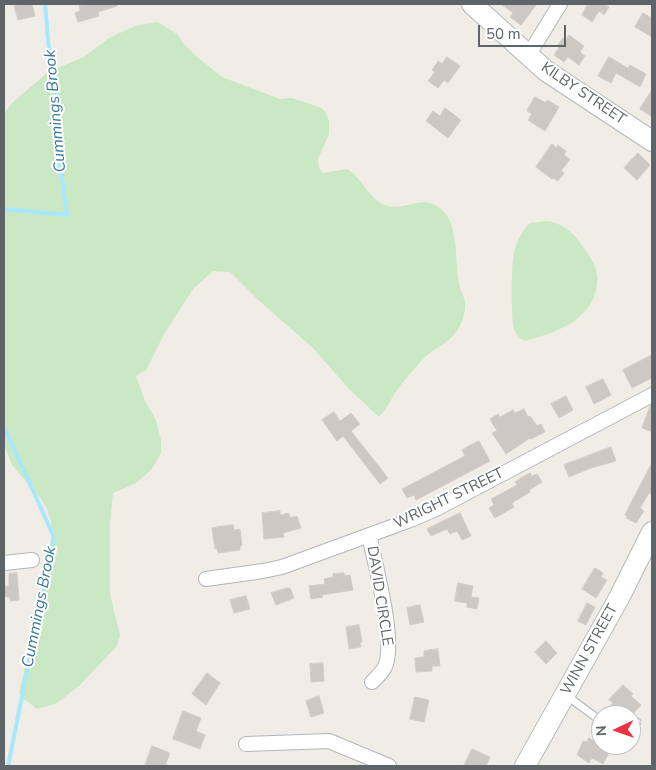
<!DOCTYPE html>
<html>
<head>
<meta charset="utf-8">
<style>
  body { margin:0 }
  #map { position:relative; width:656px; height:770px; overflow:hidden; background:#f0ede7; font-family:"Nunito Sans",sans-serif }
  canvas { display:block }
  .frame { position:absolute; inset:0; border:5px solid #5e6467; pointer-events:none }
  .north { position:absolute; left:591px; top:705px; width:50px; height:50px; box-sizing:border-box; background:#fff; border:1px solid #bfc1c2; border-radius:50%; rotate:267deg; font-size:14px; font-weight:700; line-height:20px; text-align:center; color:#5e6467 }
  .north::after { content:''; display:block; margin:auto; width:18px; height:22px; background:#ec3243; clip-path:polygon(50% 0,100% 100%,50% 72%,0 100%) }
  .scale { position:absolute; left:478px; top:25px; width:88px; height:22px; box-sizing:border-box; border:2px solid #5e6467; border-top:0; padding-left:6px; font-size:15px; line-height:18px; white-space:nowrap; color:#5e6467; -webkit-text-stroke:4px #fff; paint-order:stroke }
</style>
</head>
<body>
<div id="map">
<canvas width="656" height="770"></canvas>
<div class="frame"></div>
<div class="north">N</div>
<div class="scale">50 m</div>
</div>
<script>
const ctx = document.querySelector('canvas').getContext('2d');
ctx.lineJoin = 'round';
function paint(path, color) { ctx.fillStyle = color; ctx.fill(path, 'evenodd'); }
function trace(path, color, width, dash) { ctx.strokeStyle = color; ctx.lineWidth = width; ctx.lineCap = dash ? 'butt' : 'round'; ctx.setLineDash(dash || []); ctx.stroke(path); }
function label(font, color, halo, rows, align = 'center') {
  ctx.font = font + ' "Nunito Sans",sans-serif'; ctx.lineWidth = 4; ctx.setLineDash([]); ctx.textBaseline = 'middle'; ctx.strokeStyle = halo; ctx.fillStyle = color; for (const [text, x, y, turn = 0] of rows) {
    ctx.save(); ctx.translate(x, y); ctx.rotate((+turn || 0) * Math.PI / 180); ctx.textAlign = isNaN(turn) ? turn : align; if (halo) ctx.strokeText(text, 0, 0); ctx.fillText(text, 0, 0); ctx.restore();
  }
}
const green = new Path2D(`
  M158,22L177,34L183,43L195,55L222,77L280,99L292,98L322,108L326,113L329,121V134L318,159L319,168L323,173L347,169C363,178 369,201 388,206C408,211 423,192 443,211C459,226 455,264 459,284C460,290 464,296 465,302C466,312 462,323 457,331C448,344 433,348 422,360C415,368 407,377 400,386C392,396 388,408 379,417L349,389L313,348L257,299L230,272L213,271L193,289L164,334L146,370L136,376L145,401L156,420L161,440V453L151,470L136,483L113,493L110,525V594L120,635L117,646L79,686L57,703L37,709L24,699L19,692L39,613L51,540V522L47,509L42,500L12,465L4,445V114L12,103L48,72L84,57L109,38L135,26Z
  M547,221C563,223 574,233 583,247C589,255 596,265 597,275C598,279 597,286 596,290C589,322 552,334 524,341C519,338 516,334 514,329C511,318 511,264 514,253C516,243 521,233 528,225L530,223Z`);
const stream = new Path2D(`
  M4,209L67,215L60,165L56,144L60,125L59,107L49,50L45,4
  M4,427L54,537L8,766`);
const building = new Path2D(`
  M22,4H32L35,16L18,20L14,6Z
  M87,4H117V6L98,12L99,16L78,22L75,13L80,11L79,6Z
  M501,4H537L521,25L510,17L513,13Z
  M588,4H604L609,7L604,15L599,11L592,22L582,15Z
  M643,13L652,18V37L635,27Z
  M569,35L584,46L580,52L585,56L579,65L568,57L564,62L554,55L559,48L557,46L563,38L566,40Z
  M447,57L460,66L448,83L444,80L438,88L428,81L435,72L432,70L438,61L442,64Z
  M609,57L628,68L630,65L646,74L640,87L616,73L611,83L598,76Z
  M652,90V117L640,109Z
  M535,97L546,103L547,100L559,107L545,131L528,120L532,114L527,111Z
  M445,108L461,120L448,138L426,121L433,111L440,116Z
  M552,144L557,148L558,145L566,151L564,155L570,159L561,171L564,173L558,181L553,178L552,179L536,167Z
  M638,153L650,165L637,180L624,168Z
  M652,355V378L632,388L623,370Z
  M603,379L611,395L594,404L586,387Z
  M566,396L573,410L559,418L551,404Z
  M652,405V432L642,428L650,406Z
  M524,409L528,417L530,416L537,426L541,424L545,432L531,439L530,438L506,454L492,433L497,431L490,419L498,414L500,417L513,410L515,413Z
  M334,412L340,421L351,413L360,424L351,431L388,478L380,484L343,436L337,441L322,420Z
  M479,441L490,461L416,500L414,495L407,498L402,489L465,456L462,450Z
  M611,447L616,461L591,468L569,477L564,465Z
  M652,463V494L649,493L640,508L644,511L636,523L626,518L627,516L625,515Z
  M530,473L532,476L537,474L542,482L529,490L530,492L512,503L514,507L495,518L489,508L494,505L491,499L517,485L515,482Z
  M280,511V515L289,513L290,518L297,516L301,528L283,533L284,537L264,539L262,513Z
  M460,513L471,536L462,540L457,531L450,534L447,529L431,536L427,529Z
  M233,525L234,530L240,529L242,546H240V550L218,553L217,548L215,549L212,528Z
  M595,568L603,573L601,577L607,580L596,598L582,589Z
  M17,573L19,600L10,601V597H4V586H9V574Z
  M344,573L345,576L350,575L353,590L322,595L323,597L311,599L309,586L325,584L324,579L333,577V574Z
  M458,583L473,586L471,597L479,598L477,609L467,607V603L455,601Z
  M287,588H290L294,598L276,605L271,593Z
  M246,596L250,609L234,613L230,600Z
  M587,603L595,607L586,625L578,621Z
  M420,605L424,622L410,625L407,608Z
  M359,625L362,642H360L361,647L349,649L346,627Z
  M546,641L557,653L546,664L535,652Z
  M438,649L440,666H432V671L416,672L415,658L424,657V651Z
  M323,663L324,681L311,682L310,664Z
  M207,673L220,683L206,705L192,694Z
  M623,685L633,694L631,696L641,705L632,715H622L611,705L613,703L609,700Z
  M319,696L324,713L311,717L306,701Z
  M415,697L429,700L424,722L410,719Z
  M183,711L201,718L196,731L205,735L200,749L173,739Z
  M589,738L607,749L606,751L609,753L603,764L592,758L589,763L577,755L583,741L587,742Z
  M152,746L170,753L165,766H145Z
  M472,749L490,757L486,766H464Z`);
const lane = new Path2D(`
  M567,696L601,721
  M631,728L637,722`);
const street = new Path2D(`
  M528,56L560,4
  M369,535C375,564 395,637 386,664C384,671 378,676 372,682
  M4,563L32,560
  M206,579L263,571L282,567L413,519L436,509L652,395
  M246,744L329,741L389,766`);
const secondary = new Path2D(`
  M472,4L546,71L652,141
  M525,766L619,598L652,532`);
const streetNames = [
  ["KILBY STREET",583,94,34],
  ["WRIGHT STREET",449,499,-26],
  ["DAVID CIRCLE",379,596,81],
  ["WINN STREET",590,650,-61]
];
const waterNames = [
  ["Cummings Brook",56,111,-95],
  ["Cummings Brook",40,607,-79]
];
paint(green, '#cae8c3');
trace(stream, '#a8e8ff', 4);
paint(building, '#ccc8c4');
trace(building, '#d5cdc5', 1);
trace(lane, '#b2b6b9', 9);
trace(street, '#b2b6b9', 16);
trace(secondary, '#b3b8bb', 22);
trace(lane, '#fff', 7);
trace(street, '#fff', 14);
trace(secondary, '#fff', 20);
label('15px', '#5e6467', '#fff', streetNames);
label('italic 16px', '#3a7899', '#fff', waterNames);
</script>
</body>
</html>
